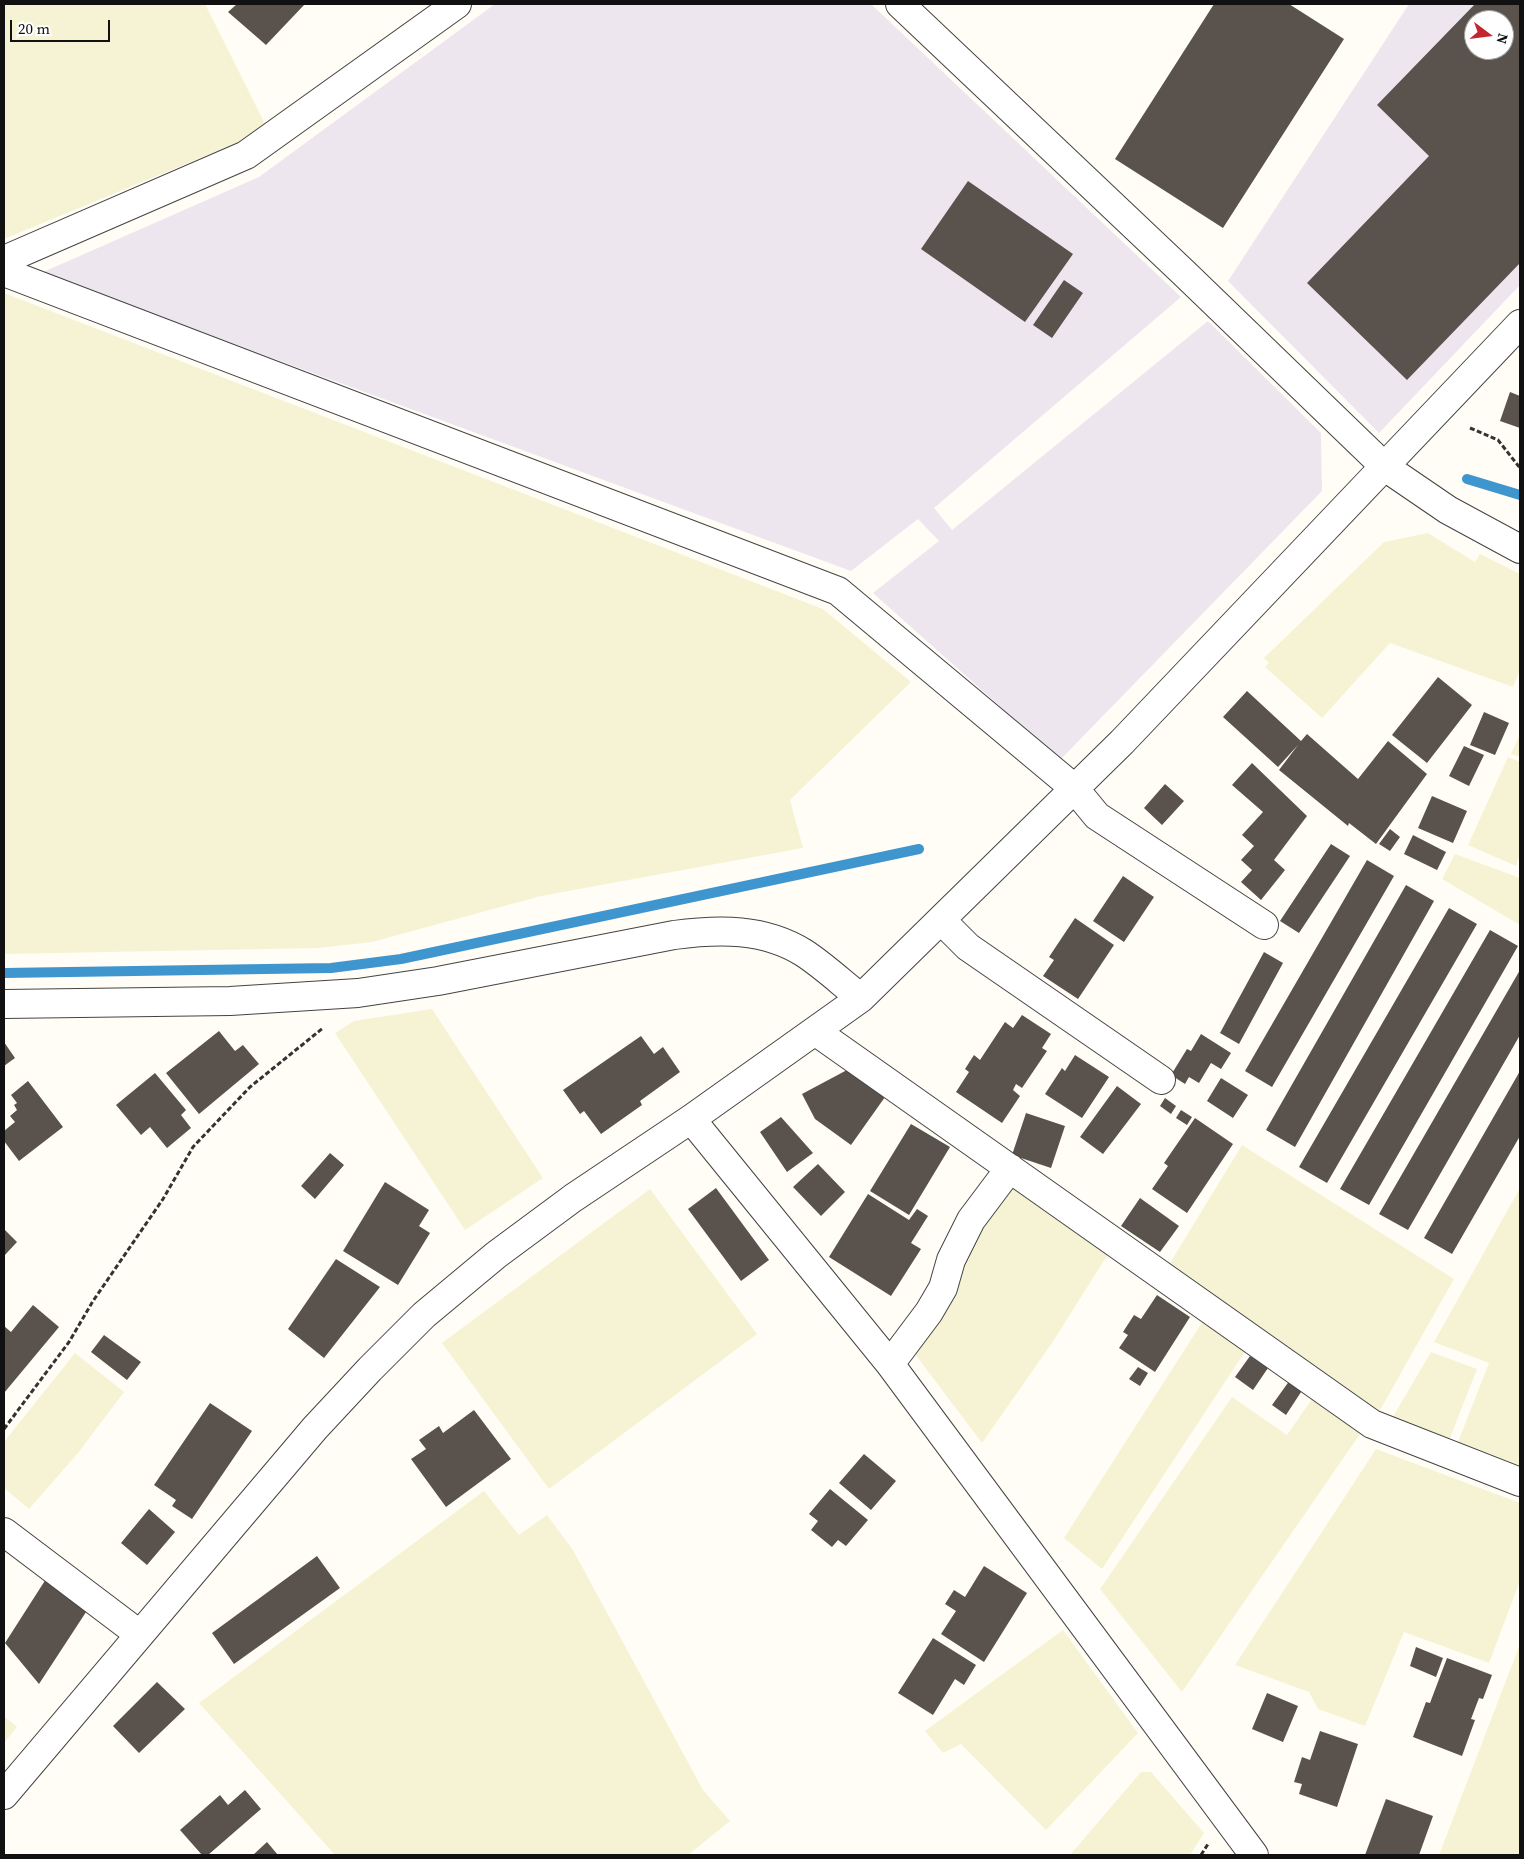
<!DOCTYPE html>
<html>
<head>
<meta charset="utf-8">
<style>
  body { margin:0 }
  #map { position:relative; width:1524px; height:1859px; overflow:hidden; background:#fffdf5; font-family:"Source Serif 4",serif }
  canvas { display:block }
  .frame { position:absolute; inset:0; border:5px solid #111; pointer-events:none }
  .north { position:absolute; left:1464px; top:10px; width:50px; height:50px; box-sizing:border-box; background:#fff; border:1px solid #a0a0a0; border-radius:50%; rotate:105deg; font-size:14px; font-weight:700; line-height:20px; text-align:center; color:#111 }
  .north::after { content:''; display:block; margin:auto; width:18px; height:22px; background:#c4262e; clip-path:polygon(50% 0,100% 100%,50% 72%,0 100%) }
  .scale { position:absolute; left:10px; top:20px; width:100px; height:22px; box-sizing:border-box; border:2px solid #111; border-top:0; padding-left:6px; font-size:15px; line-height:18px; white-space:nowrap; color:#111; -webkit-text-stroke:4px #fff; paint-order:stroke }
</style>
</head>
<body>
<div id="map">
<canvas width="1524" height="1859"></canvas>
<div class="frame"></div>
<div class="north">N</div>
<div class="scale">20 m</div>
</div>
<script>
const ctx = document.querySelector('canvas').getContext('2d');
ctx.lineJoin = 'round';
function paint(path, color) { ctx.fillStyle = color; ctx.fill(path, 'evenodd'); }
function trace(path, color, width, dash) { ctx.strokeStyle = color; ctx.lineWidth = width; ctx.lineCap = dash ? 'butt' : 'round'; ctx.setLineDash(dash || []); ctx.stroke(path); }
const industrial = new Path2D(`
  M495,4H871L1181,297L934,508L952,530L1208,321L1321,433L1322,491L1060,760L873,593L939,541L918,519L851,571L41,273L259,177Z
  M1409,4H1520V285L1379,433L1228,281ZM1474,20H1504V50H1474Z`);
const farmland = new Path2D(`
  M4,4H205L268,130L4,239Z
  M4,293L823,609L911,682L790,800L803,848L541,896L372,942L318,948L4,954Z
  M1428,533L1475,562L1480,554L1520,574V670L1513,687L1390,643L1322,718L1265,667L1269,663L1264,658L1384,542Z
  M1520,734V757L1511,754Z
  M1508,757L1520,762V854L1516,866L1468,845Z
  M1455,854L1520,878V925L1442,879Z
  M432,1009L543,1178L465,1230L335,1033L354,1021Z
  M1242,1145L1454,1279L1379,1412L1167,1268Z
  M1012,1185L1110,1251L1052,1343L982,1443L915,1354L953,1299L960,1271L985,1224Z
  M1520,1188V1470L1456,1447L1489,1363L1434,1342Z
  M650,1189L757,1334L549,1489L442,1343Z
  M1203,1321L1246,1350L1102,1569L1064,1538Z
  M1431,1352L1477,1369L1448,1443L1391,1420Z
  M75,1353L124,1392L78,1453L29,1509L4,1488V1442Z
  M1232,1397L1287,1435L1312,1399L1360,1434L1182,1692L1100,1589Z
  M1376,1449L1520,1503V1581L1489,1663L1404,1632L1365,1726L1318,1709L1309,1692L1235,1665Z
  M484,1491L519,1535L547,1515L573,1550L703,1790L730,1821L688,1855H335L199,1703Z
  M1063,1630L1138,1733L1046,1830L961,1744L943,1753L925,1731Z
  M1520,1644V1855H1439Z
  M4,1716L17,1727L4,1743Z
  M1141,1772H1151L1204,1833L1190,1855H1070Z`);
const stream = new Path2D(`
  M1467,479L1520,495
  M4,973L331,968L401,959L919,849`);
const building = new Path2D(`
  M237,4H305L266,45L228,12Z
  M1214,4H1289L1344,39L1223,228L1115,159Z
  M1475,4H1520V263L1407,380L1307,283L1429,156L1377,105ZM1474,20H1504V50H1474Z
  M968,181L1073,254L1025,322L921,249Z
  M1064,280L1083,293L1052,338L1033,325Z
  M1510,392L1520,396V428L1500,421Z
  M1438,677L1472,705L1427,763L1392,735Z
  M1247,691L1301,741L1307,734L1358,779L1388,741L1427,774L1376,844L1349,823L1348,826L1279,770L1298,745L1278,767L1223,717Z
  M1484,712L1509,723L1495,755L1470,745Z
  M1464,746L1484,755L1469,786L1449,776Z
  M1252,763L1307,816L1274,860L1285,870L1261,900L1241,882L1252,870L1241,860L1254,846L1242,835L1263,812L1232,785Z
  M1165,784L1184,801L1162,825L1144,808Z
  M1432,796L1467,811L1453,843L1418,828Z
  M1390,829L1400,837L1390,851L1379,844Z
  M1413,835L1446,852L1437,870L1404,854Z
  M1331,844L1350,856L1299,933L1280,921Z
  M1367,860L1394,876L1272,1087L1245,1071Z
  M1123,876L1154,897L1124,942L1093,921Z
  M1406,885L1434,901L1295,1147L1266,1130Z
  M1449,908L1477,924L1327,1183L1299,1167Z
  M1075,918L1114,945L1078,999L1043,976L1054,960L1049,957Z
  M1490,930L1518,946L1369,1205L1340,1189Z
  M1264,952L1283,963L1239,1044L1220,1033Z
  M1520,970V1035L1408,1230L1379,1214Z
  M1022,1015L1051,1034L1042,1048L1047,1051L1022,1088L1016,1084L1013,1090L1020,1096L1002,1123L956,1092L969,1072L965,1069L974,1055L980,1060L1005,1022L1013,1028Z
  M219,1031L235,1051L243,1045L259,1064L199,1114L166,1073Z
  M1201,1034L1231,1053L1221,1069L1211,1063L1199,1083L1189,1077L1185,1084L1171,1075L1187,1049L1191,1051Z
  M641,1036L654,1054L663,1047L680,1072L640,1101L642,1105L601,1134L584,1111L580,1114L563,1090Z
  M4,1042L15,1058L4,1066Z
  M1075,1055L1109,1077L1082,1118L1045,1094L1062,1068L1065,1071Z
  M847,1070L885,1097L851,1145L815,1119L802,1094Z
  M1520,1071V1136L1452,1254L1424,1238Z
  M155,1073L186,1110L181,1115L191,1128L167,1148L150,1127L141,1135L116,1105Z
  M1221,1078L1248,1095L1233,1118L1207,1101Z
  M28,1081L63,1127L19,1161L4,1141V1131L15,1122L10,1116L17,1110L14,1105L17,1103L11,1095Z
  M1117,1086L1141,1104L1103,1154L1080,1137Z
  M1165,1098L1176,1106L1171,1114L1160,1106Z
  M1181,1110L1192,1117L1187,1125L1176,1118Z
  M1026,1113L1065,1126L1051,1168L1012,1155Z
  M781,1117L813,1153L787,1172L760,1132Z
  M1195,1118L1233,1144L1187,1213L1152,1189L1168,1166L1164,1163Z
  M911,1124L950,1147L909,1215L870,1191Z
  M330,1153L344,1165L315,1199L301,1186Z
  M818,1164L845,1192L821,1216L793,1187Z
  M385,1182L429,1210L419,1226L430,1233L398,1285L343,1251Z
  M716,1188L769,1260L741,1281L688,1209Z
  M868,1194L909,1220L917,1209L928,1216L911,1243L921,1249L891,1296L829,1257Z
  M1140,1198L1179,1226L1160,1252L1121,1226Z
  M4,1229L17,1242L4,1256Z
  M336,1259L380,1287L324,1358L288,1329Z
  M1157,1295L1190,1317L1155,1372L1119,1348L1128,1335L1123,1332L1134,1315L1141,1319Z
  M33,1305L59,1327L4,1393V1326L11,1332Z
  M104,1335L141,1362L127,1380L91,1352Z
  M1250,1356L1268,1368L1253,1390L1235,1377Z
  M1138,1367L1148,1373L1140,1386L1129,1379Z
  M1290,1380L1303,1389L1286,1415L1272,1405Z
  M210,1403L252,1431L192,1519L172,1506L176,1500L154,1485Z
  M474,1410L511,1459L446,1507L411,1459L426,1449L419,1440L439,1426L443,1433Z
  M864,1454L896,1481L871,1510L839,1483Z
  M830,1489L868,1520L846,1546L838,1540L832,1547L811,1530L818,1521L809,1514Z
  M149,1509L175,1532L147,1565L121,1543Z
  M317,1556L340,1588L234,1664L212,1633Z
  M984,1566L1027,1593L984,1662L941,1634L956,1611L945,1604L954,1590L965,1597Z
  M46,1579L88,1609L39,1684L5,1643Z
  M933,1638L976,1665L964,1685L955,1679L933,1715L898,1693Z
  M1416,1647L1443,1658L1436,1677L1410,1666Z
  M1447,1658L1492,1675L1483,1699L1479,1698L1471,1719L1475,1720L1462,1756L1413,1737L1426,1702L1430,1703Z
  M157,1682L185,1709L139,1753L113,1726Z
  M1267,1693L1298,1706L1283,1742L1252,1729Z
  M1320,1731L1358,1744L1337,1807L1299,1794L1302,1784L1294,1782L1302,1757L1310,1760Z
  M245,1790L261,1809L208,1855H202L180,1830L220,1795L228,1805Z
  M1386,1799L1433,1816L1419,1855H1365Z
  M267,1842L278,1855H253Z`);
const path = new Path2D(`
  M1470,428L1498,440L1520,468
  M4,1429L69,1342L93,1301L163,1199L193,1147L250,1087L323,1028
  M1201,1855L1208,1844`);
const minor = new Path2D(`
  M900,4L1184,273L1385,467L1448,510L1520,549
  M4,260L246,155L457,4
  M4,272L838,591L1074,788L1097,816L1264,925
  M941,920L968,947L1161,1080
  M4,1004L230,1001L358,993L438,981L674,935C719,929 764,928 804,953C824,966 843,984 861,998
  M815,1031L1372,1424L1520,1482
  M691,1119L890,1364L1254,1855
  M890,1364L929,1312L943,1288L951,1260L971,1220L1010,1168
  M4,1532L139,1634
  M4,1795L315,1428L370,1369L424,1315L496,1255L573,1198L691,1119L861,998L1122,742L1520,324`);
paint(industrial, '#eee6ef');
paint(farmland, '#f6f3d4');
trace(stream, '#3f96cf', 10);
paint(building, '#5a524d');
trace(minor, '#444', 30);
trace(path, '#333', 3, [5, 2.5]);
trace(minor, '#fff', 28);
</script>
</body>
</html>
